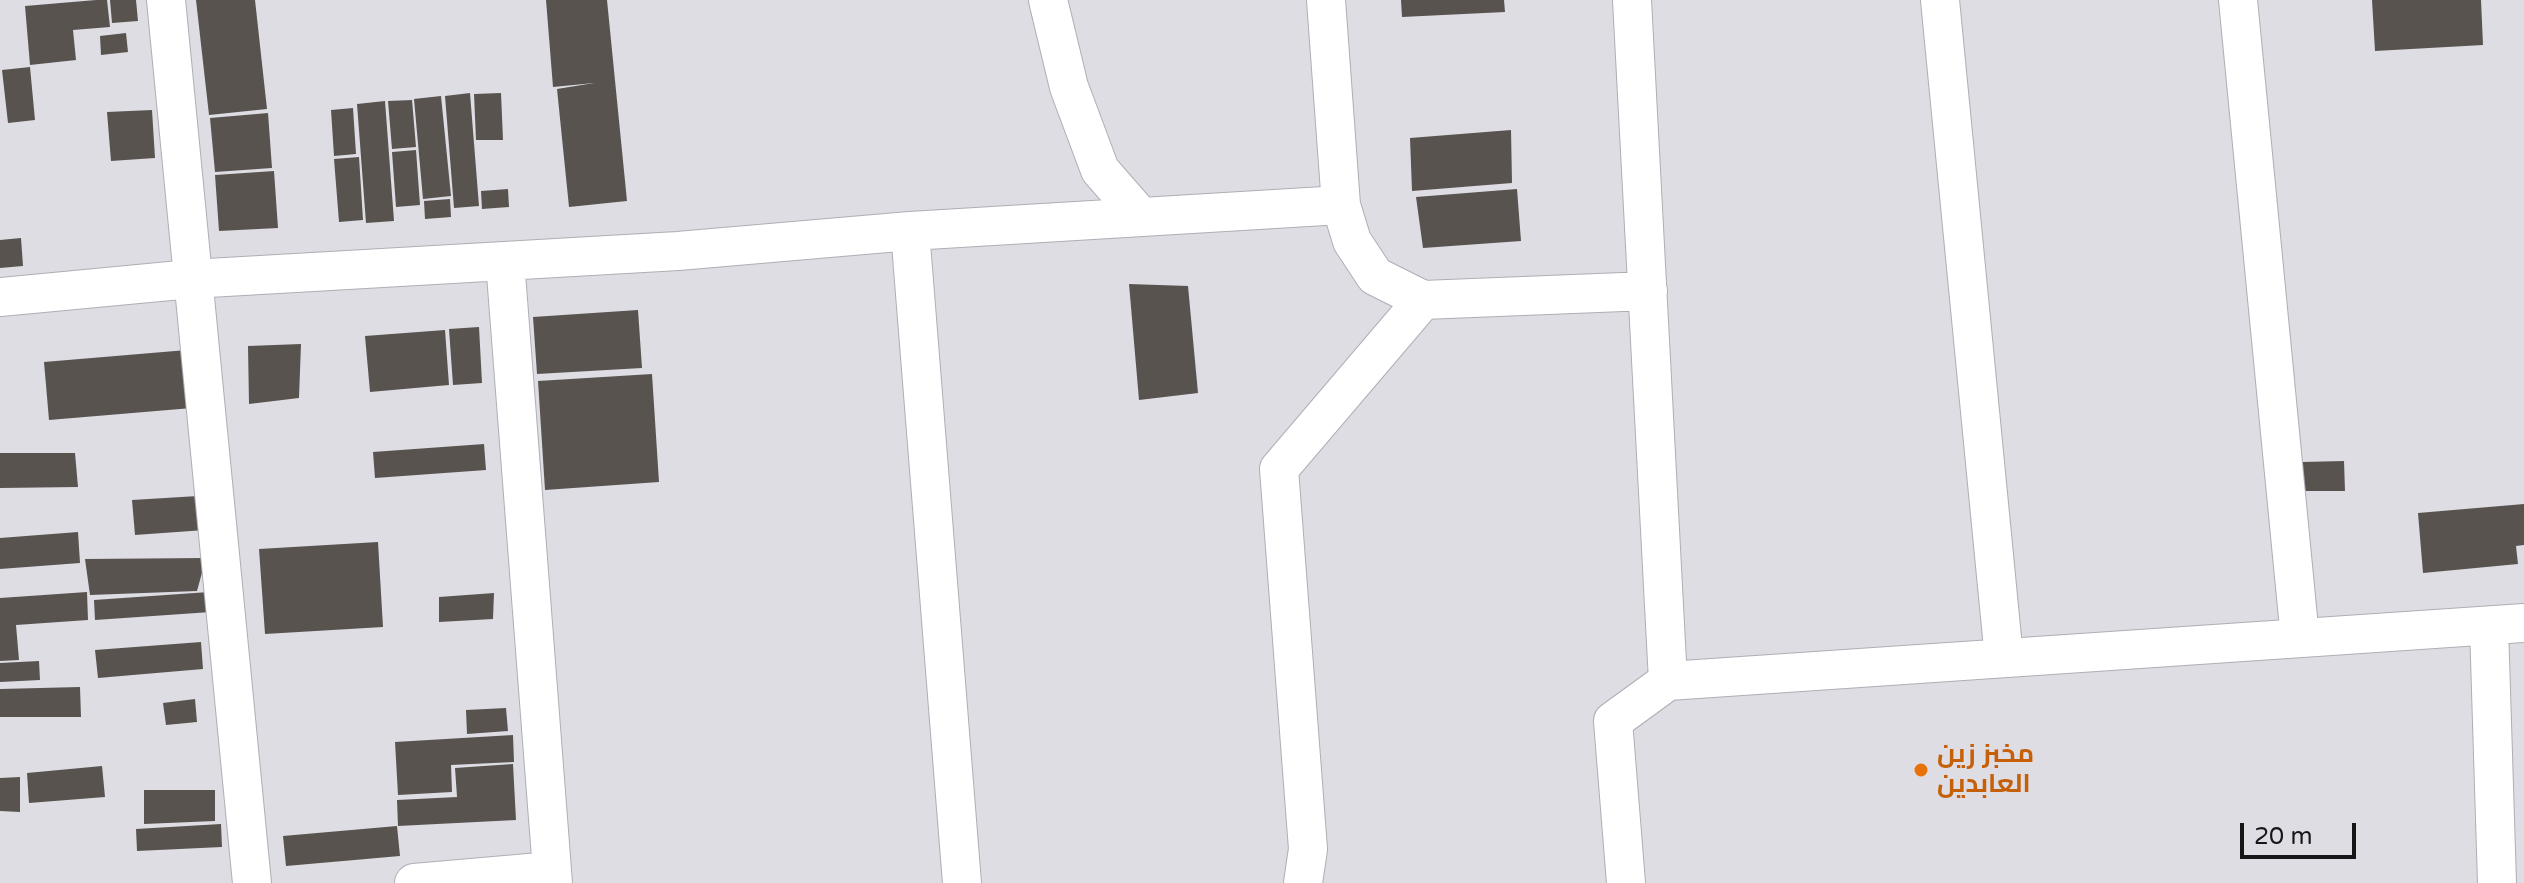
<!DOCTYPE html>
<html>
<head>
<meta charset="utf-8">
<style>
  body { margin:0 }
  #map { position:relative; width:2524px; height:883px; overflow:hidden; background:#dedde4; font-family:"Varela Round",sans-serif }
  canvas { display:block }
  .scale { position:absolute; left:2240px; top:823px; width:116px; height:36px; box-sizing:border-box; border:4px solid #161619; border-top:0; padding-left:10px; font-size:24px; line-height:28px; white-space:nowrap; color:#161619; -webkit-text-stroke:6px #dedde4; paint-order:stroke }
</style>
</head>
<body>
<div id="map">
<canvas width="2524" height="883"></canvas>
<div class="scale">20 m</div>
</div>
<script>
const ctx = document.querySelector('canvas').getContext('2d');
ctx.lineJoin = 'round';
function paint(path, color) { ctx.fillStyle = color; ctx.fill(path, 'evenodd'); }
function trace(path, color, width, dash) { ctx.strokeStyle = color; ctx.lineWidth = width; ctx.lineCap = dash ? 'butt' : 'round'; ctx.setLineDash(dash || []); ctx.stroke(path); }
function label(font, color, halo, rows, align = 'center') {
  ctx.font = font + ' "Varela Round",Cairo,sans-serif'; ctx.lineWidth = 8; ctx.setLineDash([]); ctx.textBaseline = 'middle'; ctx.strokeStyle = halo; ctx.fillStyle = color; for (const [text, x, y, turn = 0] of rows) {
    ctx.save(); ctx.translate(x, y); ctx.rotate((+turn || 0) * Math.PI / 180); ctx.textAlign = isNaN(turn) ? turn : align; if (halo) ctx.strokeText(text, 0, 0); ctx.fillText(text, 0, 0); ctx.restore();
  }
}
const building = new Path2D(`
  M96,0H107L110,27L73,30L76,60L30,65L25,6Z
  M110,0H136L138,21L112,23Z
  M196,0H255L267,109L209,115Z
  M546,0H607L627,201L569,207L557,89L594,83L553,87Z
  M1401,0H1504L1505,12L1402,17Z
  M2372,0H2481L2483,45L2375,51Z
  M126,33L128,52L101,55L100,36Z
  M30,67L35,120L8,123L2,70Z
  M470,93L479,206L454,208L445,96Z
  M501,93L503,140H476L474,94Z
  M441,96L451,196L423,199L414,99Z
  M412,100L416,147L392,149L388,101Z
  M385,101L394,221L366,223L357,104Z
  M353,108L356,154L334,156L331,110Z
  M152,110L155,158L111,161L107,112Z
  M268,113L272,168L215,172L210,118Z
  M1511,130L1512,183L1412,191L1410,138Z
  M416,150L420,205L396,207L392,152Z
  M359,157L363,220L339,222L334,159Z
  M274,171L278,228L219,231L215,175Z
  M508,189L509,207L482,209L481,191Z
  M1517,189L1521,241L1423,248L1416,197Z
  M450,199L451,217L425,219L424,201Z
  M21,238L23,266L0,268V240Z
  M1129,284L1188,286L1198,393L1139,400Z
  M638,310L642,368L537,374L533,317Z
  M479,327L482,383L453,385L449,329Z
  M445,330L449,385L370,392L365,336Z
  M301,344L299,398L249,404L248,346Z
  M187,350L192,408L49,420L44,362Z
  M652,374L659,482L545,490L538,381Z
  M484,444L486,470L375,478L373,452Z
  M0,453H75L78,487L0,488Z
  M2344,461L2345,491H2303L2302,462Z
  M198,496L205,530L135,535L132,500Z
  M2524,504V545L2516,546L2518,564L2423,573L2418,513Z
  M78,532L80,563L0,569V538Z
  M378,542L383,627L265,634L259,549Z
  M206,558L197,591L90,595L85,559Z
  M87,592L88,620L16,625L19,660L0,661V598Z
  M209,592L211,612L95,620L94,600Z
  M494,593L493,619L439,622V597Z
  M201,642L203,669L98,678L95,650Z
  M39,661L40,680L0,682V663Z
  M80,687L81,717H0V689Z
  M195,699L197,722L166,725L163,703Z
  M506,708L508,731L467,734L466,710Z
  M513,735L514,762L451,765L452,792L398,795L395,742Z
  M513,764L516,820L398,826L397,800L457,797L455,768Z
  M102,766L105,797L29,803L27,773Z
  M20,777V812L0,811V778Z
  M144,790H215V821L144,824Z
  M221,824L222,847L137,851L136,829Z
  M397,826L400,856L286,866L283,836Z`);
const minor = new Path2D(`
  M166,0L252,883
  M1048,0L1069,87L1100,170L1141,217
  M1326,0L1341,205L1352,241L1375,276L1423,300L1648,291
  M1940,0L2004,658
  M2238,0L2300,638
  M910,231L962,883
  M505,261L553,883
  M0,297L191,279L678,251L910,231L1341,205
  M2489,626L2497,883
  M1668,681L2524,623
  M414,883L552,871
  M1303,883L1308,849L1279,469L1423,300
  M1626,883L1613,721L1668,681L1632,0`);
const markers = [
  [1921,770,8,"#e8710a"]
];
const foodNames = [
  ["مخبز زين",1937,755],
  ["العابدين",1937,785]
];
paint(building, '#595350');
trace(minor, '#aeaeb5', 40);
trace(minor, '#fff', 38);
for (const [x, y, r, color] of markers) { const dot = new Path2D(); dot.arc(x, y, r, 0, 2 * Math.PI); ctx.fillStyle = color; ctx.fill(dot); trace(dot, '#dedde4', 3); }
label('bold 26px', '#c56008', '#dedde4', foodNames, 'left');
</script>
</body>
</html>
